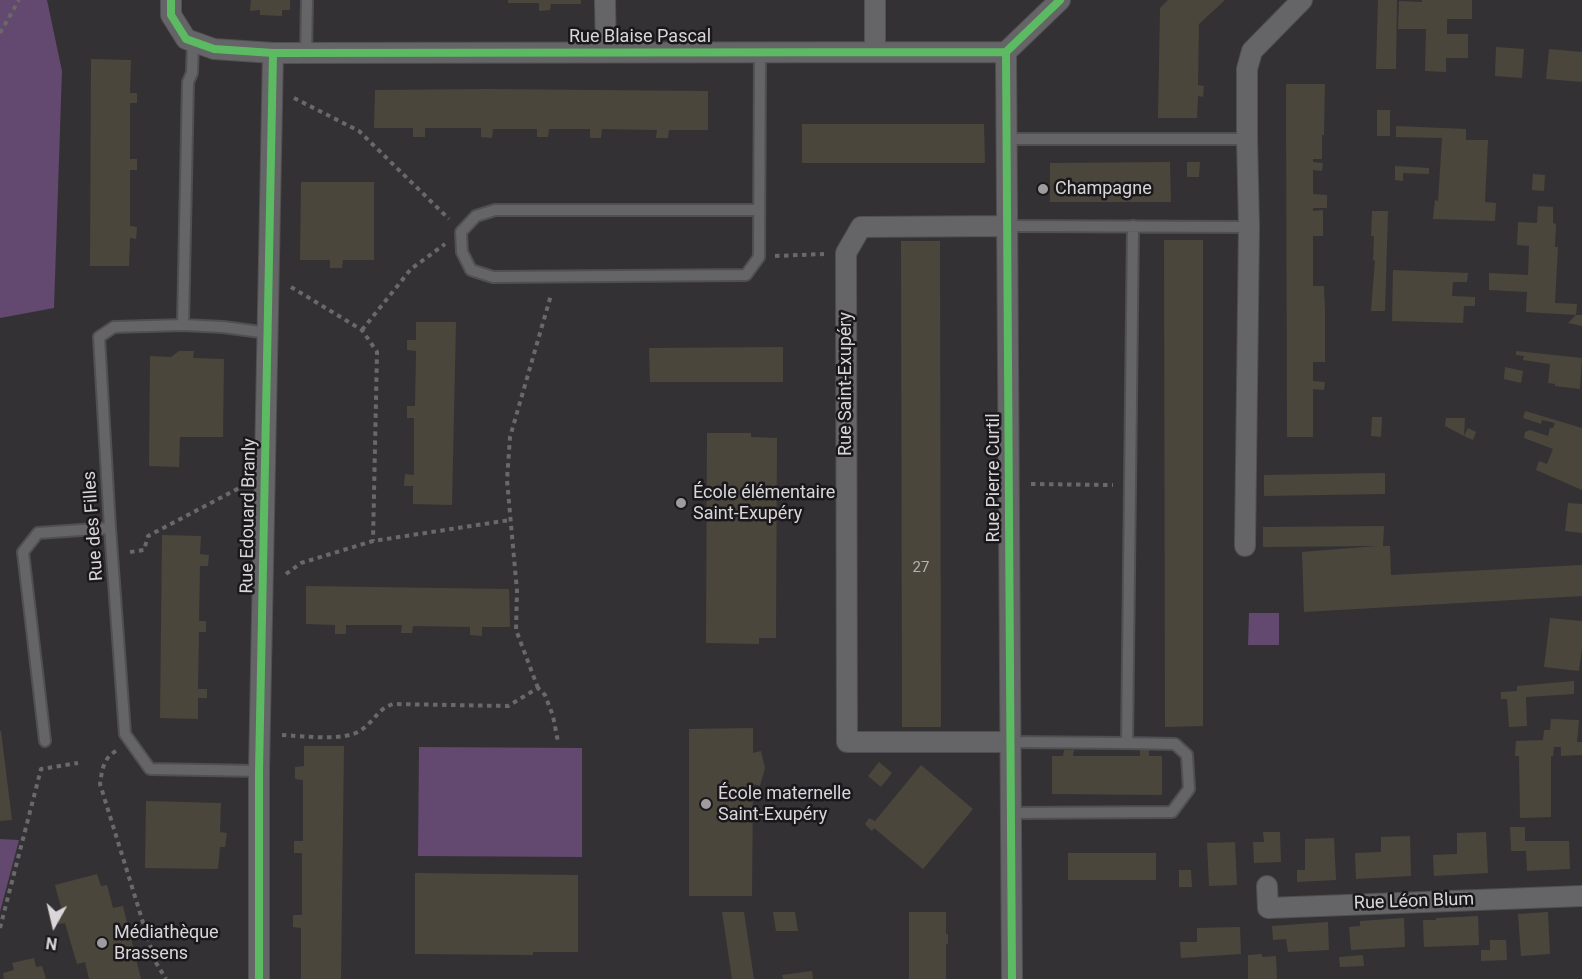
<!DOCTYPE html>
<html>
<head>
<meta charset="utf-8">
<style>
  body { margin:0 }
  #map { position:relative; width:1582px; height:979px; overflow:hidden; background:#333134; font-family:Roboto,sans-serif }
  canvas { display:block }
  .north { position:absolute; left:24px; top:895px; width:60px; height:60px; -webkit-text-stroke:4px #1a181b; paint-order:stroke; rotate:188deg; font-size:16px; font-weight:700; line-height:24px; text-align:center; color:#d8d6d9 }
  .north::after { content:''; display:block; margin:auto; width:21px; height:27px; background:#d8d6d9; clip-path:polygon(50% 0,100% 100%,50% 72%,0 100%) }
</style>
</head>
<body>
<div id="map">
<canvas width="1582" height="979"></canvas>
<div class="north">N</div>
</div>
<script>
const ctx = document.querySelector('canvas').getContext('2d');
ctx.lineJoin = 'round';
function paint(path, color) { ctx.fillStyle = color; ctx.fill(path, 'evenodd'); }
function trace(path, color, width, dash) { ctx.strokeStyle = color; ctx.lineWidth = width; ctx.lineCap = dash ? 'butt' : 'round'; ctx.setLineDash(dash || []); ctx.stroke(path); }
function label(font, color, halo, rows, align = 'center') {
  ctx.font = font + ' Roboto,sans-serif'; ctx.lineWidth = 5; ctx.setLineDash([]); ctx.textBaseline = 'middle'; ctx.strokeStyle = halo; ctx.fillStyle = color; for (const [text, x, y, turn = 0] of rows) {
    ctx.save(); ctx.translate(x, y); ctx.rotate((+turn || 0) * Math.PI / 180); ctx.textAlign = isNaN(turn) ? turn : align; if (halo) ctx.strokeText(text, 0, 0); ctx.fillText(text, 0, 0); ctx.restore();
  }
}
const green = new Path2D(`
  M0,0H47L62,71L54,308L0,318Z
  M1249,613H1279V645H1248Z
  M419,747L582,748V857L418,856Z
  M0,839L19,840L0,912Z`);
const building = new Path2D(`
  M251,0H290V10H282V16L260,15V10L250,11Z
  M508,0H581V4H551L550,10L539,11V3H508Z
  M1168,0H1225L1199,24L1198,85L1204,86L1203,97L1198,96L1197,118H1158L1160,8Z
  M1378,0H1397L1396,69H1376Z
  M1422,0H1472V19H1447V34H1468V58H1446V72L1425,71L1426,29H1398L1399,1L1422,2Z
  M1496,47L1524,49L1522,78L1495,76Z
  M1549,49L1582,52V82L1546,79Z
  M91,59L131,60L130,93H137V103H130V159H137V170H130V226L137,227L136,239L130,238L129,266H90Z
  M1286,84H1325L1324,135H1322V159H1313V162L1323,163L1322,171L1313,170V194L1327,195V208H1313V211L1323,210V236H1313V286H1324L1325,310V362H1313V381L1325,382L1324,390L1313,389V437H1287Z
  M487,89L708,91V130H669L668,138H656L657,130L602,129L601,138H590V129H549L548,137H537V129H493L492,138L481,137V128H425V137H413V128H374L375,90Z
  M1377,110H1390V136H1377Z
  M802,124H984L985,163H802Z
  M1396,126L1466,129V140H1488L1485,202L1496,203L1495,221L1433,219L1435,200L1438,201L1442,138L1396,137Z
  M1170,162L1171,202H1050V163Z
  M1187,162H1200L1199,177H1187Z
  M1395,166L1429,168V174L1403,173V181L1395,180Z
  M1533,174L1545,175L1544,191L1532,190Z
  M301,182H374V260H343L342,268H330V260H300Z
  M1538,206L1553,207V223L1556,224L1555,247H1558L1555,303L1577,304L1576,315L1526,312L1527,292L1489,290V273L1528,275L1529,246L1517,245L1518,222L1537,223Z
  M1372,211H1388L1385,311H1371L1375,260L1373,261L1374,236H1371Z
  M1164,240H1203V726L1165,727Z
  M901,241H940L941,727H902Z
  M1393,270L1468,273L1467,282H1453L1452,296L1475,297V306H1464L1463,323L1392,321Z
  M1576,315H1582V326L1568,323Z
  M416,322H456L452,505L413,504V486H404L405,474L414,475V418H407V406H415L416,351L407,350V340H416Z
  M783,347V382H650L649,348Z
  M179,351H194L193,358L224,359L223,437H180L179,467L149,466L150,356L171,357Z
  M1516,351L1582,358L1580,389L1555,386V384L1548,383L1550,364L1523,360L1524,356L1516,355Z
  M1505,367L1523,371L1521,383L1504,379Z
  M1525,411L1582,428V490L1536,470L1539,461L1547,464L1553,449L1524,438L1525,432L1530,430L1548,436L1550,428H1553L1555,423L1542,420L1541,424L1523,418Z
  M1372,417H1382L1381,437L1371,436Z
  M1446,418H1465L1464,436L1468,428L1476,432L1473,440L1464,436L1445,426Z
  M707,433H751V437L777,438L776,638H759V644L706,643Z
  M1385,473V494L1264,496V475Z
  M1568,503L1582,504V533L1565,531Z
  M1384,526L1383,546H1390L1391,575L1582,565V596L1304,612L1302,552L1377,546L1263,547V527Z
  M162,535L201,536L200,554L209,555L208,566H200L199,621H206V632H199L198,689H207V698H198V719L160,718Z
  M306,586L509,589L510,627H482V636L470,635V627L413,626L412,633H401L402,625H346V634H335V625L306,624Z
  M1550,618L1582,621V648L1579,671L1544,667Z
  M1574,681V694L1526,697L1527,726L1509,727L1507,699H1501V692L1517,691V686Z
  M1551,719L1579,720L1577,742H1582V755L1561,756V747H1554L1553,756H1551V817L1520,818L1519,756H1515L1516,741L1543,740L1544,730H1550Z
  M753,728V753L761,751L765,768L760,786L753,784L752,896H689V729Z
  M0,731H1L12,820L0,821Z
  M304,746H344L341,979H301V928L293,927V915H302V853H294V841H303V780L295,779V767L304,766Z
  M1064,750H1074L1073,756H1140V750H1149V756H1162V795L1052,794V756H1063Z
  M879,762L892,773L881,787L868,776Z
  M921,765L973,809L923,869L874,828L872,831L865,824L869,818L875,821Z
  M146,801L221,803L220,832L227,833L225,847H220L218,869L145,868Z
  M1510,827H1525V841H1569L1570,869L1527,871L1526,851H1511Z
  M1263,832H1280L1281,862L1254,863L1253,842H1264Z
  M1486,832L1488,873L1434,876L1433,855L1457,854V833Z
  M1410,836L1411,876L1356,879L1355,853L1381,852V837Z
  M1334,838L1336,880L1297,882V870H1305V839Z
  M1235,842L1237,885L1209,886L1207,843Z
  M1068,853H1156V880H1068Z
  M1179,870H1191L1192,887H1179Z
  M415,873L578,875V952H533V955L415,954Z
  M97,874L101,886L107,885L113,908L123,906L141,979H89L85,962L77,964L65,923L59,924L56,913L62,911L55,885Z
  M722,912H744L754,979H732Z
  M773,912H795L798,931H776Z
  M909,912H946V934H948V944H946V979H909Z
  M1548,912L1550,954L1521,956L1518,914Z
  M1478,916L1479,945L1424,947L1423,920H1436V918Z
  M1404,918L1405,947L1351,950L1349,927L1360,926V921Z
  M1328,922L1329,950L1288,952L1286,939L1273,940L1272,926Z
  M1240,927L1241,954L1181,958L1180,942H1197V928Z
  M1490,940H1506L1507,960L1481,961V950H1490Z
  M1262,954V957L1276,956L1277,979H1248V955Z
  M1363,955L1364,966L1340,967L1339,957Z
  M34,958L36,967L42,966L46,979H4L3,973L14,970L12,963Z
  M812,971L813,979H783L782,975Z`);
const path = new Path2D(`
  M0,33L19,0
  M294,98L359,131L449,219
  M775,256L824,254
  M291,287L362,330L377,352L373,541
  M362,330L411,269L445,244
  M1031,484L1113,485
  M130,552L144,550L148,536L243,486
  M286,574L301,563L373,541L510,520
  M538,688L516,630L517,591L507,480L510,437L551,295
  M282,735C303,736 345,742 361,730C375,721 376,710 393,704L508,706L538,688L545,695L553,716L558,742
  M116,751C103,758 102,771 100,784L155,961L166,979
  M0,928L41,769L78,763`);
const service = new Path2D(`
  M306,53L307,0
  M1007,139H1247
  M759,210H495L476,216L461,232L462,252L471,270L493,277L746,275L759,257L760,52
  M1006,226L1249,227
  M183,325L188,82L192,73L193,41
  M45,741L23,552L38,533L110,528
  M1011,742L1127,743L1133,226
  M259,771L150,769L125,734L110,528L99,337L114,327L183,325L223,327L268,333
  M1011,813L1172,812L1189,789L1187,755L1175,744L1127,743`);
const minor = new Path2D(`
  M171,0V15L186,39L214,49L273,53L1006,52
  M605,0L606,52
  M875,0V52
  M1006,226L861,227L846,253L847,742H1011
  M1245,546L1249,227L1247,139V69L1252,51L1302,0
  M1267,886L1268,908L1582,896
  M259,979V771L273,53
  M1012,979L1006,52L1060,0`);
const cycleway = new Path2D(`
  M171,0V15L186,39L214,49L273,53L1006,52
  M259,979V771L273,53
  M1012,979L1006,52L1060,0`);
const markers = [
  [1043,189,6,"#9e9c9f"],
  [681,503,6,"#9e9c9f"],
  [706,804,6,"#9e9c9f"],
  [102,943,6,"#9e9c9f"]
];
const numberNames = [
  ["27",921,568]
];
const streetNames = [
  ["Rue Blaise Pascal",640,37],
  ["Rue Saint-Exupéry",846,384,-90],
  ["Rue Pierre Curtil",994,478,-90],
  ["Rue Edouard Branly",249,516,-89],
  ["Rue des Filles",94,526,-94],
  ["Rue Léon Blum",1414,902,-2]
];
const poiNames = [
  ["Champagne",1055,189],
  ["École élémentaire",693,493],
  ["Saint-Exupéry",693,514],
  ["École maternelle",718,794],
  ["Saint-Exupéry",718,815],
  ["Médiathèque",114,933],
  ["Brassens",114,954]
];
paint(green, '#63486f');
paint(building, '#4b463c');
trace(service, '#504f51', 14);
trace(minor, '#504f51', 22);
trace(path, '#6a696a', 4, [4.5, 4.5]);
trace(service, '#656466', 10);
trace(minor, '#656466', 20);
trace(cycleway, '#5cba63', 8);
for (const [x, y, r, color] of markers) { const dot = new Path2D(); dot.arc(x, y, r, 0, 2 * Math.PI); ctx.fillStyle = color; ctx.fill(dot); trace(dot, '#1a181b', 2); }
label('15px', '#b5b2b2', null, numberNames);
label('18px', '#d8d6d9', '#1a181b', streetNames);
label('18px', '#d8d6d9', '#1a181b', poiNames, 'left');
</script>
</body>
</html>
